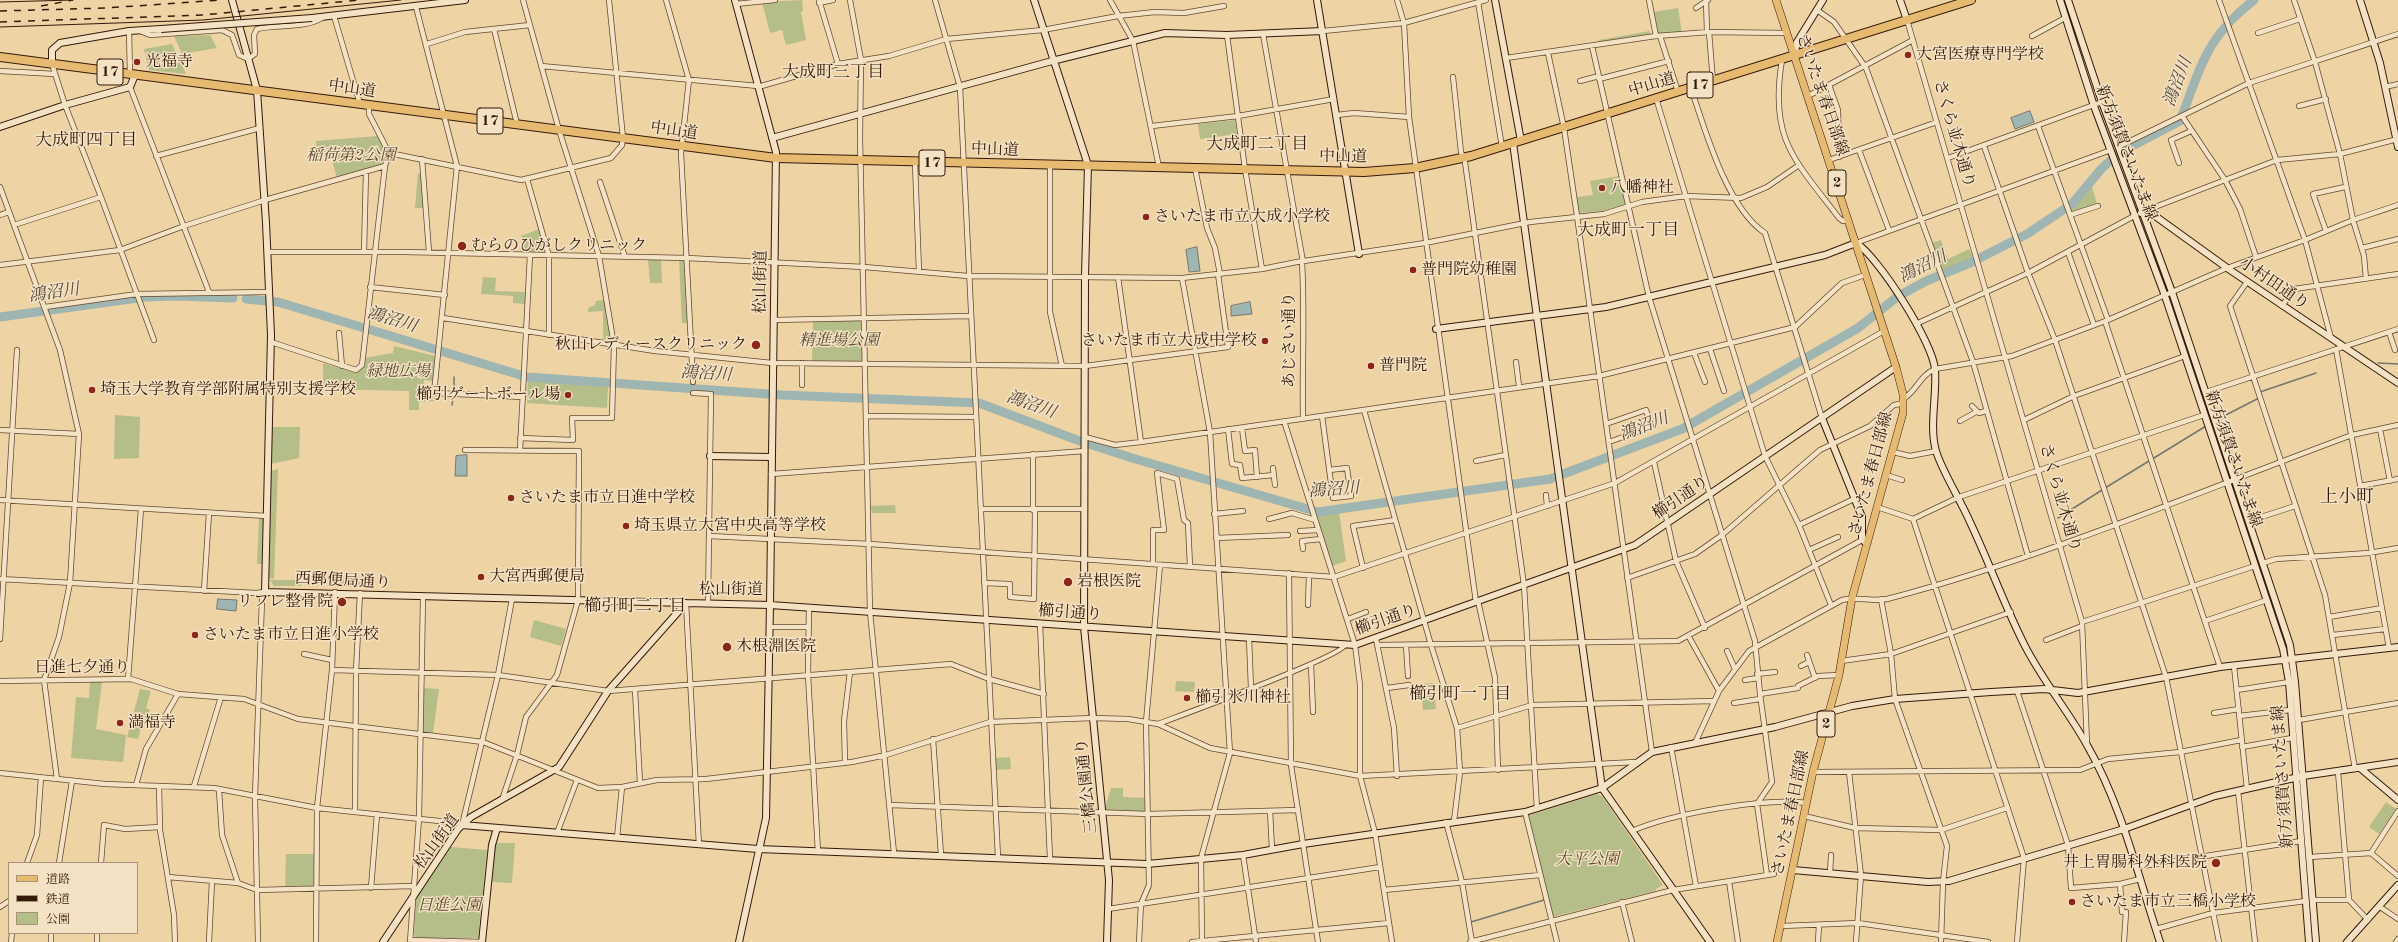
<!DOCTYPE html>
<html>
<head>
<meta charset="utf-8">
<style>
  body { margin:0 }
  #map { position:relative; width:2398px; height:942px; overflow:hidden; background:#eed3a5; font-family:"Old Standard TT","Noto Serif JP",serif }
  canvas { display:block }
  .legend { position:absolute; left:8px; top:862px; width:130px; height:72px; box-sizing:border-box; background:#f4e2c4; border:1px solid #a8927a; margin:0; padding:5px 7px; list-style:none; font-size:12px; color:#35190a }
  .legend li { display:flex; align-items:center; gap:8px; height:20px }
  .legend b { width:20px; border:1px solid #a8927a }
</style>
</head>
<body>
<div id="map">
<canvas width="2398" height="942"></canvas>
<ul class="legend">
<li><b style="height:5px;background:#e7ba72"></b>道路</li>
<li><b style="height:5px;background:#35190a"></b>鉄道</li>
<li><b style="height:11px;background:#b5bd88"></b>公園</li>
</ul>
</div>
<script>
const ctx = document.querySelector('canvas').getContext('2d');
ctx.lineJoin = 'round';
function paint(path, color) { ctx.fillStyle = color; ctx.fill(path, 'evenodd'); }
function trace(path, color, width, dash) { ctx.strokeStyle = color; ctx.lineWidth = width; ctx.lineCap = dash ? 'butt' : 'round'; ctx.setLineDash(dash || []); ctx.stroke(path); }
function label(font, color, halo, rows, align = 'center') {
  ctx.font = font + ' "Old Standard TT","Noto Serif JP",serif'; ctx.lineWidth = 3; ctx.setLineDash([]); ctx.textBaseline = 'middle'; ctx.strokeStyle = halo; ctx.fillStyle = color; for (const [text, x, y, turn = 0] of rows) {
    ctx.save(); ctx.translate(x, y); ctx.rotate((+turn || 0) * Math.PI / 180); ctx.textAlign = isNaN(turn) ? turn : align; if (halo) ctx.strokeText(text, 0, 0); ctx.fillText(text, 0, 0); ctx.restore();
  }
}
const green = new Path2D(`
  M802,0L803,11L801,12L806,40L786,45L782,30L770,33L762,2Z
  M1678,8L1682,33L1657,35L1653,12Z
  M1650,31V35L1600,44L1599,40Z
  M210,35L217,48L182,54L174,36Z
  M172,44L186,74L149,70L144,49Z
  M1235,120L1237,134L1200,139L1198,124Z
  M378,136L387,153L384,165L337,178L331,157H317L316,141Z
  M418,173H422L424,208H415Z
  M1619,176L1626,205L1603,211L1578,213L1576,197L1593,195L1590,181Z
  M2091,184L2097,204L2071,213L2069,208Z
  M539,229L547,253L525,252L521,236Z
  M1941,240L1948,259L1969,249L1973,258L1942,273L1931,243Z
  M661,259L662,283H650L648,260Z
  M679,259H686L690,323H682Z
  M483,277L496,278L495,291L526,292L525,304L513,303V296L481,294Z
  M604,300L613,344L591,341V339H603V311L588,312V308L595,305L596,301Z
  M813,319H864L865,362H812Z
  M394,346L435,356L433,381L424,380L423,390H432V394H435V401L419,402V410H409V391L323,389V363L357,373L363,366L364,358L393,353Z
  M528,380L608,387L607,408L527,403Z
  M115,415L140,417L139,458L114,459Z
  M271,427H300L299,458L271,464Z
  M278,469L274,579L267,578L270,471Z
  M895,505L896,513H872L871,506Z
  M1339,512L1346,561L1332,566L1314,513Z
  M259,517H266L264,564H257Z
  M270,580H301V586H274Z
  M336,580L369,581V587L329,586Z
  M534,620L566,629L561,646L530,637Z
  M1176,681L1195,682L1194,692L1175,691Z
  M90,682H102L96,729L126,735L123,762L71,758L76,697L89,698Z
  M1434,683L1436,709L1423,710L1421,684Z
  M423,688L439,689L433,733L421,732Z
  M140,689L151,691L146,708L150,710L146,725L142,724L138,739L127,737Z
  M1010,757L1011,769L995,770L994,758Z
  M1111,788H1123V797L1146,798V810L1144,812L1107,810L1105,808Z
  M1597,794L1602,796L1663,885L1656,889V891L1552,917L1527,816Z
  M2386,802L2396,809L2379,834L2369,827Z
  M497,843H515L512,883L492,882L495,845Z
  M451,847L487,850L478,938H416L414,934L416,898Z
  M286,854H317L316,888L285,889Z`);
const water = new Path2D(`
  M2030,111L2034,122L2015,129L2011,118Z
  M1197,247L1200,271L1189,272L1186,250Z
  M1250,302L1252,314L1231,316V306Z
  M467,455V476H455L456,456Z
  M218,599L237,600L236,611L217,609Z`);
const stream = new Path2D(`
  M2378,363L2398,364
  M454,389V377
  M2260,392L2316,373
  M452,405L453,398
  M2216,420L2259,398
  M2105,488L2206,426
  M2058,518L2102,490
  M1471,922L1544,900`);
const river = new Path2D(`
  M246,299L278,302L527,377L782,395L979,403L1077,440L1132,458L1318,512L1550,479L1682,429L1858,328L1897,297L1926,281L1970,263L2027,234L2072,204L2102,168L2119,153L2180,121C2201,67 2205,38 2254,0
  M0,317L145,297L177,296L233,298`);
const street = new Path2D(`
  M666,0L689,80L681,153L693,382
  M819,0L838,64
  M850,0L861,60L860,138L870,612L894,853
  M935,0L960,87L998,857
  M1110,0L1133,41L1159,167
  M1397,0L1404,23L1409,117L1476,602
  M1649,0L1656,36
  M1706,0L1707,32
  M2219,0L2305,240L2331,338
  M2294,0L2315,62L2340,154L2353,220L2364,256L2366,279
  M1478,2L1502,147
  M819,3L833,0
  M736,4L775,0
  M416,7L457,166L434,393L523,397
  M1696,8L1708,0
  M1817,10L1834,22L1866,68L1953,307L2028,273L2136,215
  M334,16L360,104
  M1907,20L2082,622L2087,744
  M494,29L517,124
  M129,31L130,74
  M140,31L150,35L222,30L232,35L239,55L248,59L255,54L254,35L257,29C277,24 304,29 322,18
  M1323,31L1404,23L1486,0
  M1709,32L1713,81
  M2258,33L2300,19
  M1263,34L1303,262
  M1227,35L1245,169L1262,269
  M1660,36L1678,92
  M2032,36L2065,18
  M427,44L465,32L530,25
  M1592,46L1649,297L1755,641L1760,694L1772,782L1757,804L1767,875
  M1548,53L1564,128L1577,216L1652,752
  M1506,58L1656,36L1709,32L1786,33
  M1782,60C1769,139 1794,159 1839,218L1843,221L1849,220
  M52,64L65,105L101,197L154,340
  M541,66L758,86
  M0,71L55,74
  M1453,77L1461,152L1465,162L1524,585L1537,809
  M1599,79L1669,61
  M1580,81L1599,76
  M1829,85L1838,110L1839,157
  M130,87L209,292
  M758,87L838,64L889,56L946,39L1043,30L1118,16L1155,12L1184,13L1224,6
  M2385,87L2398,84
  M1691,88C1705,130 1727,208 1765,233L1822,418
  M1808,96L1913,40
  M1656,98L1765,456L1799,525L1831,605
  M2299,106L2326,99
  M1337,115L1354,113L1409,117
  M2182,116L2225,180L2240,209L2256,257
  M1152,126L1238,116L1334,99
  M2038,126L2108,320
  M1984,146L2027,270L2055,340L2166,677L2219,942
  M2118,147L2249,83L2398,34
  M1859,150L1889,230
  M389,153L521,180L611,158L622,145L623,138L609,0
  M156,156L260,128
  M1948,158L2102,102
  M422,159L429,252
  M1829,160L1937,122
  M915,162L919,272
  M2179,163L2171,140L2191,131
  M1050,165V312L1062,366
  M1195,168L1207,228L1215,248L1220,274
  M527,179L549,256V335
  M600,182L625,257
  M0,187L60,350L79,434L70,583L59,637L44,680L57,779
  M2151,213L2155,207L2277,160L2340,154L2398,139
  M0,215L9,212
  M2070,215L2098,206
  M14,225L101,197
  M2326,231L2313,194L2345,187
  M1856,243L2111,150
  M2362,248L2398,239
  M267,252H404L687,258L864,267L968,276L1182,278L1262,269L1297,262L1425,243L1530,222L1604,214L1642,202L1686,196L1741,198L1767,187L1799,165
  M364,252L366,171
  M2068,252L2094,325
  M1302,262C1305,314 1302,366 1303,419
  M0,265L120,250L184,226L265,200L385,166
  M1118,277L1141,442
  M1182,278L1210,432L1230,753L1201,858L1202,942
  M2247,282L2230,306L2325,595L2355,769
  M370,287L445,295
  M2282,306L2294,289L2398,274
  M45,307L137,294L269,292
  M443,318L655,351L772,363L1085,366L1228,347L1218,274
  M773,320L970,316
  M2105,321L2220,667
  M1916,324L1953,307L1973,362L2028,556
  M2389,332L2395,350
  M339,333L342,366
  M271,342L356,370L362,365L385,166L389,153L369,114V105
  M1710,349L1724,391
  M2336,349L2389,648
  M1694,353L1705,382
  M1516,362L1519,386
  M802,385V363
  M2206,392L2398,329
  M693,393L711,394L708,603
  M1903,399C1917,391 1919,376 1935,369L2012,356L2108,320L2227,268L2305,240L2353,220L2398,205
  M1972,406L1979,413L1986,411
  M1364,410L1431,645L1457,728L1460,772L1454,821
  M867,416L976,417
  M1322,416L1333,498L1351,496L1347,468L1329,470
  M2024,420L2074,396L2185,356
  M1284,421L1355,645L1360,685V776L1375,833L1392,942
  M1960,421L1976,412
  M1606,424L1646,410L1651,427L1609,442
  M1242,428L1245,451L1255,450L1257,477
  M1228,429L1232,464L1240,465L1242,478L1274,475
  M2380,429L2390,481
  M0,430L79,434
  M1085,437L1115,445L1141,442L1599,376L1795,327L1842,283L1865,275
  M520,438L573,440L572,418H612L614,345L599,256L559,130L523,0
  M465,450L579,451L578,600L557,675L526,717L517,755L502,800
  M520,450L530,255
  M1893,452L1910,456L1936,451
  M1033,454V510
  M1476,461L1505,455
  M1654,462L1676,561L1705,628
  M1273,468L1275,485
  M771,474L1085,451
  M1886,475L1902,480
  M2360,486L2398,479
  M1546,495L1547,506
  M0,500L267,516
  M1877,507L1913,519L1959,497L2204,415
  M981,509H1085
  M1214,514L1243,511
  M1269,519L1292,513L1315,520
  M1913,519L2024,858L2017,942
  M2249,521L2295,506
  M1799,525L1854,499
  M1300,531L1318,530
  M709,536L870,544L1334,577L1615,483L1884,331
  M1216,538L1288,535
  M1303,549L1302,541L1321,539
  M1809,550L1838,537
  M2263,563L2276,559L2369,553L2398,548
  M1153,564V530H1164L1157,473L1177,479L1184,520L1188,523L1190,566
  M1363,568L1353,526L1395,520
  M1289,573L1291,765L1318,942
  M1627,578L1695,554L1722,535L1820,450L1870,426L1894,405L1904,403
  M0,579L256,593L265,592L262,599L255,797L258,942
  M984,583L1010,584V597L1034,599L1035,510
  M204,591L209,513
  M1881,599L1891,654L1895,699L1947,846L1943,882L1941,942
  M1478,601L1495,678L1498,770
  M686,603L699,845
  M1308,605L1309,576
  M809,607L808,675L818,852
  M2329,617L2382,608
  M1348,619L1366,612
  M2205,621L2267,600
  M2082,622L2255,566
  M1040,623L1050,859
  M774,627H809
  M2333,635L2385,629
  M1689,637L1719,691
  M1249,638L1251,688
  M0,639L17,350
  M1376,639L1394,728L1397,776
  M2046,640L2082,626
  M774,644L809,643
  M1378,645L1678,641L1862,540
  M1406,645L1408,676
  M1727,651L1735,669
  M304,654L332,660
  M1807,655L1815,678
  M1841,661L1891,654L2011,612
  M1311,664L1313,712
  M1801,666L1809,662
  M2234,666L2247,789
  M332,670L498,675L608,691L951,664L989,679L1044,694
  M1757,674L1775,672
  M128,679L141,509
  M1745,680L1758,678
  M0,681L131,679L178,694L244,699L298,719L483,742L598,788L622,787L657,780L706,779L852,762L886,755L990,722L1093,718L1128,719L1158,724L1210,748L1360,776L1636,762
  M1387,688L1409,685
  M635,690L640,783
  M2237,690L2289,682
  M2017,691L2068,845L2071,888L2120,884L2140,879
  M1760,694L1798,688V686L1818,676L1839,675
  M1734,703L1760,699
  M2214,713L2239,709
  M2239,716L2290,710
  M2299,720L2398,703
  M1158,724C1182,715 1340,657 1345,645
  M1457,728L1532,705L1714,701
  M933,739L941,855
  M1696,741L1719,691L1749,651L1842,600C1857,596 1873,602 1887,599C2046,557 2198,492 2352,435L2398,425
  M1671,747L1696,886
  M2242,747L2292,738
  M845,763L844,721L850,672
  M1813,772L2080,770L2108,759L2180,752L2241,740
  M1849,772L1861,875L1856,942
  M2338,772L2349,900
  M0,773L105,784L214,788L317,808L458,823L462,825L498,675L512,599
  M136,785L146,749L178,694
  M159,786L160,830L174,915L175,942
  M194,786L221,697
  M219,790L222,835L238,883
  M2238,791L2255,942
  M890,805L1148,814L1298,810
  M1270,811L1272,849
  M355,812L356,671L360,593
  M1525,812L1557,942
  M1804,816L1855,828L1941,830L2007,808
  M1446,822L1462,882L1472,942
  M1632,831C1671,814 1765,797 1807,803
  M557,833L577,780
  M617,838L622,787
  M2371,853L2398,811
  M1243,855L1256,942
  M2310,857L2371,853L2398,876
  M27,863L37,835L41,777
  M59,863L72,781
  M101,863L104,825L125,829L160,827
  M2136,867L2301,841
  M1830,873L1831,855
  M168,877L238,883L257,890L414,886
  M1729,881L1738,942
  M2120,884L2122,912H2126L2124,942
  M371,888L377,814
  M1384,890L1540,875
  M2313,900H2349L2368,920
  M1622,902L1632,942
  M0,907L9,901
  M2380,907L2398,919
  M1108,909L1380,867
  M1781,926L1858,923L1988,942
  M2156,929L2213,913L2306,901
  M410,940L482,942
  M11,942L12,933
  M51,942V933
  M97,942V933
  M209,942L212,881
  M316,942L317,808L332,670L335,592
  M410,942L419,818L423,597
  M1139,942L1141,904L1149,885L1146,722L1160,565
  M1192,942L1389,923
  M1470,942L1673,890L1774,874
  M1818,942L1819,925
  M2396,942L2398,939`);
const secondary = new Path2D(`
  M232,0L257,90L266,223L271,335L265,592L686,603
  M1034,0L1088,165L1085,276L1084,627L1109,880L1107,942
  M1317,0L1359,254
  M1495,0L1521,141
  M1900,0L1907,20
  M2060,0L2094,106L2165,296L2283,649L2289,682L2309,942
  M2068,0L2102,102L2172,292L2290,645L2295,682L2316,942
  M2360,0L2380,63L2398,147
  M312,18L465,0
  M1794,56L1797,42L1823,0
  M52,64V50L60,43L129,31L161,29
  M0,127L65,105L130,87L135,75
  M772,138L1052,61L1165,33L1227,35L1323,31
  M1513,143L1602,788L1710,942
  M2141,213H2151L2230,270L2398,383
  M1436,329L1606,307L1825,255L1856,243C1878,256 1934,344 1935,370C1937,395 1929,427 1936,451C1942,471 1961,501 1970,522C1989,562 2005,607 2025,646C2043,681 2068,711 2087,745C2122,806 2138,876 2160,942
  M1822,418L1862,517V540L1867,543
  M710,456L771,457
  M2360,768L2398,800
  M462,825L758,849L1147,864L1243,855L1303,844L1525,812L1602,788L1652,752L1775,727L1852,706L1895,699L1991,692L2044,689L2078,693L2220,667L2398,647
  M1793,870L1928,882L1949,881L2124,829L2215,796L2303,776L2398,762
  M383,942L458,829L471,817L559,767L608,691L686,603L770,605L776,152L735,0
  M482,942L492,845L497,828
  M739,942L766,818L770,605L1355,645L1635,545L1896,367
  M2347,942L2398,885`);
const primary = new Path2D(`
  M1776,0L1896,367L1903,394V413L1852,598L1839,675L1813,772L1777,942`);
const highway = new Path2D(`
  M0,57L776,158L1364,172L1415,168L1471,156L1971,0`);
const tram = new Path2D(`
  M0,2L73,0
  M0,27L203,20L401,0`);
const rail = new Path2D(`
  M41,6L73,0
  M0,11L106,8L221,0
  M0,22L203,15L360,0`);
const secondaryBridge = new Path2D(`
  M161,29L312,18`);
const markers = [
  [1908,55,4,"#8f2418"],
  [137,62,4,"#8f2418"],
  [1602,188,4,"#8f2418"],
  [1146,217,4,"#8f2418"],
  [462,246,5,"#8f2418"],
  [1413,270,4,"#8f2418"],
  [1265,341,4,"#8f2418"],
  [756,345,5,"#8f2418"],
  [1371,366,4,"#8f2418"],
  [92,390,4,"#8f2418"],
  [568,395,4,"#8f2418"],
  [511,498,4,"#8f2418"],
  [626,526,4,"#8f2418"],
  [481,577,4,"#8f2418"],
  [1068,582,5,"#8f2418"],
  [342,602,5,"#8f2418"],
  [195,635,4,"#8f2418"],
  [727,647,5,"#8f2418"],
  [1187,698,4,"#8f2418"],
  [120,723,4,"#8f2418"],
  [2216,863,5,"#8f2418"],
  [2072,902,4,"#8f2418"]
];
const shields = [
  [110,72,26],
  [1700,85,26],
  [490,121,26],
  [932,163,26],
  [1837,183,18],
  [1826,724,18]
];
const shieldNames = [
  ["17",110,72],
  ["17",1700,85],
  ["17",490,121],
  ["17",932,163],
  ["2",1837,183],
  ["2",1826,724]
];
const poiNames = [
  ["大宮医療専門学校",1916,55],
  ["光福寺",145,62],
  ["八幡神社",1610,188],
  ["さいたま市立大成小学校",1154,217],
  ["むらのひがしクリニック",471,246],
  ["普門院幼稚園",1421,270],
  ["さいたま市立大成中学校",1257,341,"right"],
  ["秋山レディースクリニック",747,345,"right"],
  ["普門院",1379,366],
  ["埼玉大学教育学部附属特別支援学校",100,390],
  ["櫛引ゲートボール場",560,395,"right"],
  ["さいたま市立日進中学校",519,498],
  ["埼玉県立大宮中央高等学校",634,526],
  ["大宮西郵便局",489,577],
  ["岩根医院",1077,582],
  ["リフレ整骨院",333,602,"right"],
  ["さいたま市立日進小学校",203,635],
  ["木根淵医院",736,647],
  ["櫛引氷川神社",1195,698],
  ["満福寺",128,723],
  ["井上胃腸科外科医院",2207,863,"right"],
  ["さいたま市立三橋小学校",2080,902]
];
const streetNames = [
  ["中山道",1652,85,-17],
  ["中山道",352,89,8],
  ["さいたま春日部線",1822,95,71],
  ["中山道",674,131,8],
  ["さくら並木通り",1954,134,74],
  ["中山道",995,150,2],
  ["新方須賀さいたま線",2126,153,69],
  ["中山道",1343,157,1],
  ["松山街道",761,282,-89],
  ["小村田通り",2274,284,34],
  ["あじさい通り",1290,340,-90],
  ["新方須賀さいたま線",2233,459,71],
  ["さいたま春日部線",1871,474,-75],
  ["櫛引通り",1681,498,-34],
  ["さくら並木通り",2060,498,74],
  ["西郵便局通り",343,581,3],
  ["松山街道",731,590],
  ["櫛引通り",1070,613,4],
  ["櫛引通り",1386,620,-19],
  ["日進七夕通り",82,668],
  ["新方須賀さいたま線",2283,777,-94],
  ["三橋公園通り",1087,786,-96],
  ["さいたま春日部線",1791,813,-78],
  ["松山街道",437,842,-54]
];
const parkNames = [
  ["稲荷第2公園",351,156],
  ["精進場公園",839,341],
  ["緑地広場",398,372],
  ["大平公園",1587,860],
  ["日進公園",449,906]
];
const neighbourhoodNames = [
  ["大成町三丁目",833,73],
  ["大成町四丁目",86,141],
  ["大成町二丁目",1257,145],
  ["大成町一丁目",1628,231],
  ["櫛引町二丁目",635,607],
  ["櫛引町一丁目",1460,695]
];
const waterNames = [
  ["鴻沼川",2178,82,-69],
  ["鴻沼川",1923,267,-26],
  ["鴻沼川",54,293,-8],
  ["鴻沼川",392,320,17],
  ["鴻沼川",706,374,4],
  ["鴻沼川",1031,405,20],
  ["鴻沼川",1644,427,-21],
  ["鴻沼川",1334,490,-4]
];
const quarterNames = [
  ["上小町",2347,497]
];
paint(green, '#b5bd88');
paint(water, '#9eb5b2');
trace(water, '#74776f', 1);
trace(stream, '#74776f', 1.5);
trace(river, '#9eb5b2', 9);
trace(street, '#634831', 6);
trace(secondary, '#35190a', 8);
trace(primary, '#35190a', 8);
trace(highway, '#35190a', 10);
trace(street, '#f4e2c4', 4.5);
trace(secondary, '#f4e2c4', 6);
trace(primary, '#e7ba72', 7);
trace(highway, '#e7ba72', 8);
trace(tram, '#35190a', 1);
trace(rail, '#35190a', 1.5, [7, 7]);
trace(secondaryBridge, '#35190a', 8, []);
trace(secondaryBridge, '#f4e2c4', 6);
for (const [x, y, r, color] of markers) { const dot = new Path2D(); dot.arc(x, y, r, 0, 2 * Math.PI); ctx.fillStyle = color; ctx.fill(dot); trace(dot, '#f4e2c4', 1.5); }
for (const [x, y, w] of shields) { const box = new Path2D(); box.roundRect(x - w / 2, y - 13, w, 26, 3); ctx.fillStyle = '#f4e2c4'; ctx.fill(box); trace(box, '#35190a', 1); }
label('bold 15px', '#35190a', null, shieldNames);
label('16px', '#35190a', '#f4e2c4', poiNames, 'left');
label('16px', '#35190a', '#f4e2c4', streetNames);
label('italic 16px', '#5b4a30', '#f4e2c4', parkNames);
label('17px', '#35190a', '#f4e2c4', neighbourhoodNames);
label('italic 17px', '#54483c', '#f4e2c4', waterNames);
label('18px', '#35190a', '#f4e2c4', quarterNames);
</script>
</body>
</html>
